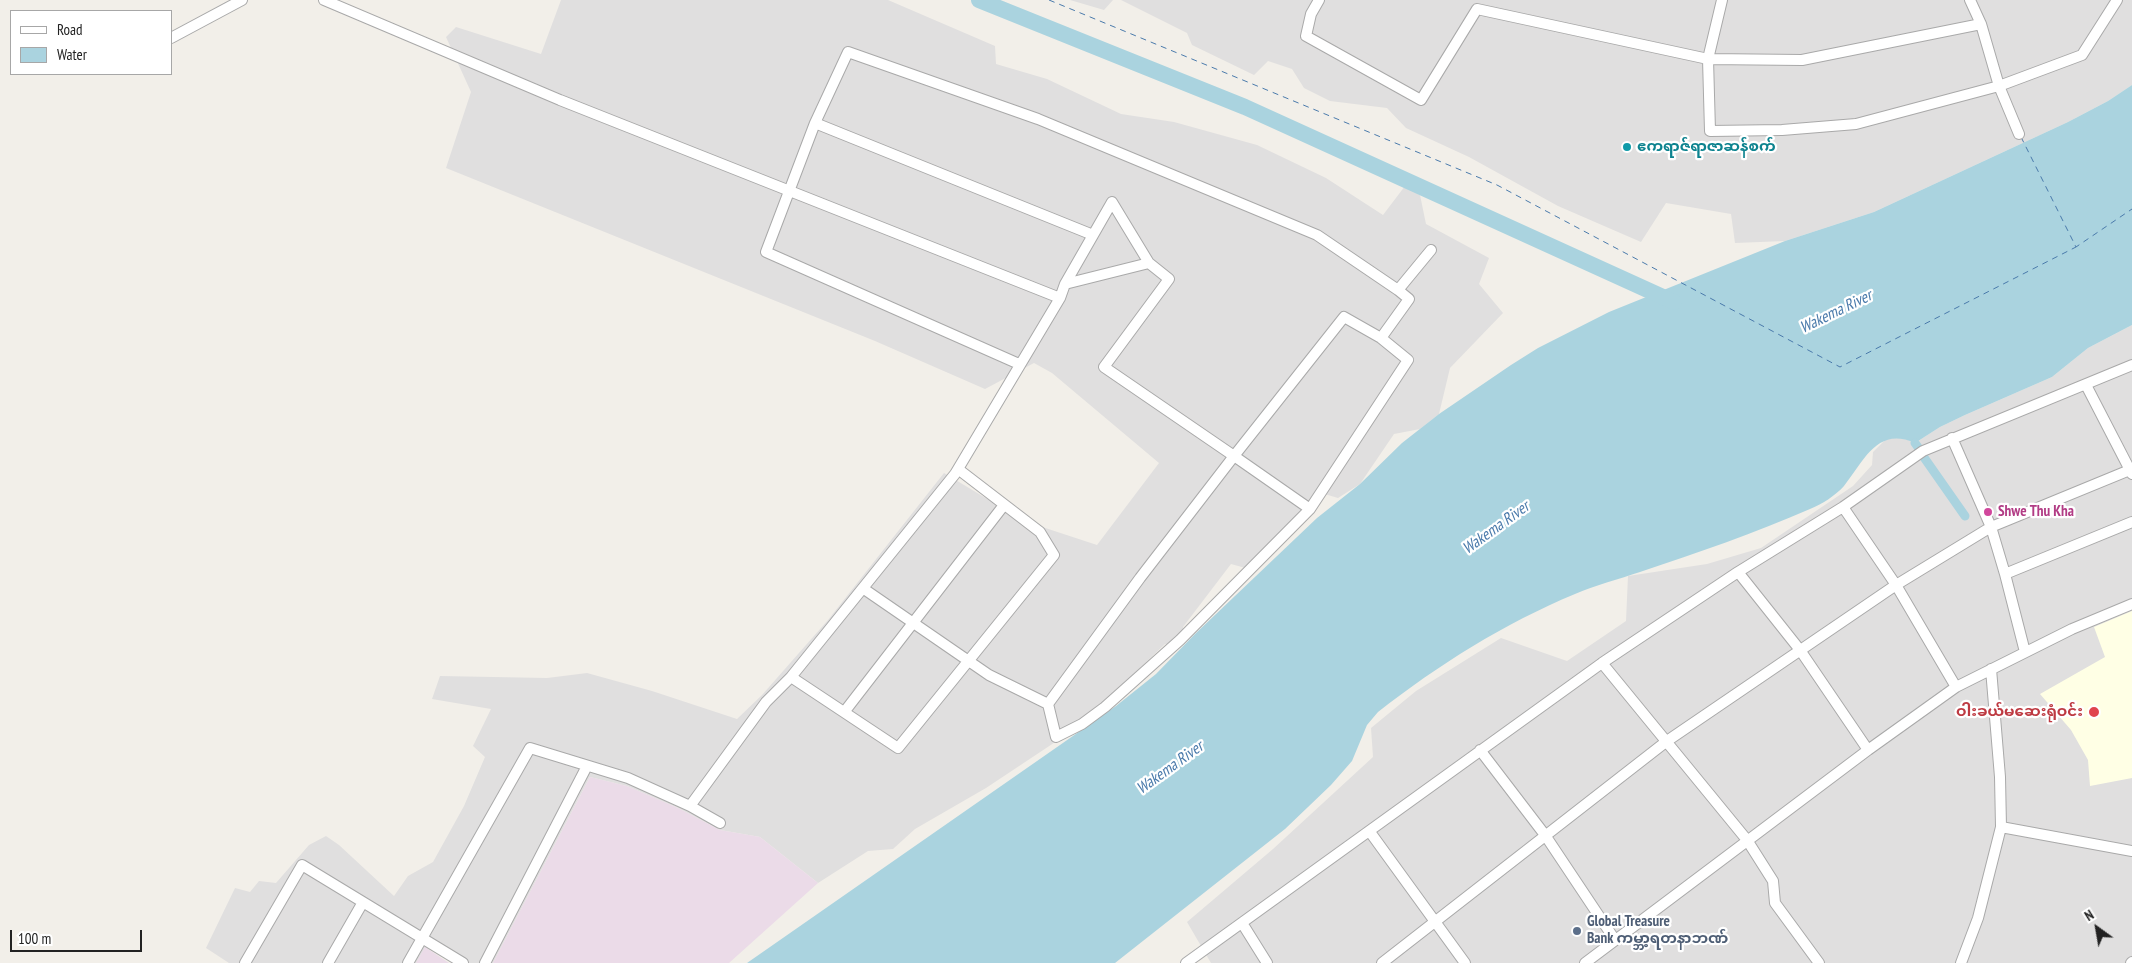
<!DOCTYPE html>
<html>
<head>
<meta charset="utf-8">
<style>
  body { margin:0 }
  #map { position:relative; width:2132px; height:963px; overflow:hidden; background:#f2efe9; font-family:"PT Sans Narrow",sans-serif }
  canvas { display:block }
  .legend { position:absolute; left:10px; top:10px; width:162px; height:65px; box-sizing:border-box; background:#fff; border:1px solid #a7a7a7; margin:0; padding:6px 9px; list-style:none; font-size:15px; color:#222 }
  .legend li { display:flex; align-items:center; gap:10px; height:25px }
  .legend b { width:25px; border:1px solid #a7a7a7 }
  .north { position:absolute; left:2072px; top:903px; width:50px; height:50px; -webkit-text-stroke:4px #fff; paint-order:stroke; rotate:328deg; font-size:14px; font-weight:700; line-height:20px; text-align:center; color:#222 }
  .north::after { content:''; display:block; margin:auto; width:18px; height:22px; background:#222; clip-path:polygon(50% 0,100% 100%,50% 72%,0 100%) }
  .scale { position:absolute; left:10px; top:930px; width:132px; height:22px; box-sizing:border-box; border:2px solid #222; border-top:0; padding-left:6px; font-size:15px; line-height:18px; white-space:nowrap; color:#222; -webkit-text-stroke:4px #fff; paint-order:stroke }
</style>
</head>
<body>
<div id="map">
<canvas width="2132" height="963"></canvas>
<ul class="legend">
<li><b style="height:6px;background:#fff"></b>Road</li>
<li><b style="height:14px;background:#aad3df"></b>Water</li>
</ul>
<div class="north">N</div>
<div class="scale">100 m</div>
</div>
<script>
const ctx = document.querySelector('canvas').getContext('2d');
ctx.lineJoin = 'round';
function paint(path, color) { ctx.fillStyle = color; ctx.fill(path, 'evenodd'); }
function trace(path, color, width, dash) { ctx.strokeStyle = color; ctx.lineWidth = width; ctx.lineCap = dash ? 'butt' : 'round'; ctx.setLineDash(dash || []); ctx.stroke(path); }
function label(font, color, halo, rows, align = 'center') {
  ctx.font = font + ' "PT Sans Narrow","Noto Sans Myanmar",sans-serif'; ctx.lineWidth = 4.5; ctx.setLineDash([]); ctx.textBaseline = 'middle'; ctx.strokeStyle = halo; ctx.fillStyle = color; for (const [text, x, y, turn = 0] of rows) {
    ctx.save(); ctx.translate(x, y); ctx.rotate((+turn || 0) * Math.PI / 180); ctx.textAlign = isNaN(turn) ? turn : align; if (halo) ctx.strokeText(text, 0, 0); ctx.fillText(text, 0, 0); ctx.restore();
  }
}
const residential = new Path2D(`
  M561,0H888L995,46L996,64L1047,79L1121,114L1174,122L1257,145L1326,178L1383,215L1405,186L1420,195L1426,224L1489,258L1479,284L1503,313L1450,368L1439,414L1420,429L1394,434L1360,484L1338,498L1318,492L1249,569L1231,564L1183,627L1184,641L1176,648L1165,644L1118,689L1111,705L986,788L915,829L893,849L868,851L818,883L760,837L720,830L678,808L627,786L590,777L493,963H468L425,948L416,963H229L206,948L235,888L250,892L259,881L276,883L309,845L326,836L339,845L394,896L408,876L433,862L464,806L485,757L473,746L491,709L432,699L440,676L547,678L587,673L652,691L737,719L762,695L828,620L944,473L1024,521L1097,545L1159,463L1052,373L1034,363L985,389L875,341L446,168L471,92L446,37L456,27L541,54Z
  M1070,0H1113L1104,10Z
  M1121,0H2132V85L2108,101L2068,122L1874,212L1785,241L1735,243L1731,214L1666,203L1641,242L1558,206L1469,157L1406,128L1387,108L1330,101L1304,88L1292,69L1268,61L1254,75L1192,45L1187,33Z
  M2132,325V963H1211L1187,922L1273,849L1373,757L1371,728L1416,691L1501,638L1567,661L1626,621L1628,576L1707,564L1761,548L1853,486L1872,465L1873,452L1887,438L1900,437L1915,443L1940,427L1965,415L2052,377L2088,348Z`);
const industrial = new Path2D(`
  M590,777L627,786L678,808L720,830L760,837L818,883L729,963H493Z
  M425,947L449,963H416Z`);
const education = new Path2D(`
  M2132,611V778L2090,786L2088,760L2071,730L2040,694L2105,657L2094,627Z`);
const water = new Path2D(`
  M2132,85V325L2088,348L2052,377L1965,415L1940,427L1915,443C1877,426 1864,461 1844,486C1835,496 1822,504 1810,509C1755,533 1697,553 1640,572C1619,579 1596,585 1575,594C1505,623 1438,665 1378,712L1367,725L1352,761L1331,785L1285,829L1115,963H747L1116,706L1156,674L1195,634L1317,518L1360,484L1402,443L1439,414L1511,365L1538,348L1609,312L1785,241L1874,212L2068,122L2108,101Z`);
const canal = new Path2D(`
  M1915,443L1920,450
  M1923,456L1965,516`);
const river = new Path2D(`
  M979,0L1245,107L1674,302`);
const ferry = new Path2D(`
  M1049,0L1497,185L1840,367L2076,247
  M2021,137L2076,247L2132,209`);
const minor = new Path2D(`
  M324,0L560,100L1060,298
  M1319,0L1311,14L1306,36L1421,100L1477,9L1708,59L1722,0
  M1970,0L1981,24L1999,86L2019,134
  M1981,24L1802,60L1708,59L1710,131L1782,130L1856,124L1999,86L2082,55L2117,0
  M171,38L242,0
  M815,123L1093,235
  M1381,338L1409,299L1398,290
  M1019,364L766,252L815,123L848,52L1038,119L1317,235L1398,290L1431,250
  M2086,385L2132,474
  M1952,438L1991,527L2005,574L2025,652
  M1843,507L1896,585L1956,687
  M1738,572L1800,650L1868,750
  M2005,574L2132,522
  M864,589L989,675L1048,704L1056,737L1082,724L1105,707L1180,640L1310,509L1408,360L1381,338L1344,317L1234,456L1310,509
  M1602,663L1747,840L1773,881L1775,903L1819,963
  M791,677L898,748L1054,555L1040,532L958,469
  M1048,704L1140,578L1234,456L1104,367L1169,279L1149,263L1065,284
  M845,711L1004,505
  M1480,750L1545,835L1615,940
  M690,806L766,702L791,677L955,474L1060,298L1065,284L1112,202L1149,263
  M2001,827L2132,851
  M1370,832L1465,963
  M1242,923L1267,963
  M245,963L302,865L463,963
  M328,963L363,902
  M408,963L530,748L628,778L690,806L720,823
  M485,963L587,766
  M1186,963L1602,663L1738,572L1843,507L1923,451L2132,365
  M1382,963L1667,741L1896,585L1991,527L2132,469
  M1585,963L1868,750L1956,687L2072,629L2132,604
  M1961,963L1978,918L2001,827L2000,777L1991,669
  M2131,963L2132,962`);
const markers = [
  [1627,147,5,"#0f9aa8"],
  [1988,512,5,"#d1479c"],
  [2094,712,6,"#e0444e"],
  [1577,931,5,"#5c6f8a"]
];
const cultureNames = [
  ["ဧကရာဇ်ရာဇာဆန်စက်",1637,147]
];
const hotelNames = [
  ["Shwe Thu Kha",1998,512]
];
const healthNames = [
  ["ဝါးခယ်မဆေးရုံဝင်း",2083,712]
];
const serviceNames = [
  ["Global Treasure",1587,922],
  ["Bank ကမ္ဘာ့ရတနာဘဏ်",1587,939]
];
const waterNames = [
  ["Wakema River",1836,312,-26],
  ["Wakema River",1496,528,-36],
  ["Wakema River",1170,768,-36]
];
paint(residential, '#e0dfdf');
paint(industrial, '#ebdbe8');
paint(education, '#ffffe5');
paint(water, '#aad3df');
trace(canal, '#aad3df', 9);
trace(river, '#aad3df', 16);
trace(ferry, '#4a7aab', 1, [6, 5]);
trace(minor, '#a9a9a9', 12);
trace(minor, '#fff', 10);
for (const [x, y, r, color] of markers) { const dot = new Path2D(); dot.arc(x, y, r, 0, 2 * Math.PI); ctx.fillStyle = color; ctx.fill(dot); trace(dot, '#fff', 2); }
label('bold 15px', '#0d838f', '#fff', cultureNames, 'left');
label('bold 15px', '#b23c85', '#fff', hotelNames, 'left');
label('bold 15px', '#be3a42', '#fff', healthNames, 'right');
label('bold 15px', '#4e5e75', '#fff', serviceNames, 'left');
label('italic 16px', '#4a7aab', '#fff', waterNames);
</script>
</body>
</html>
